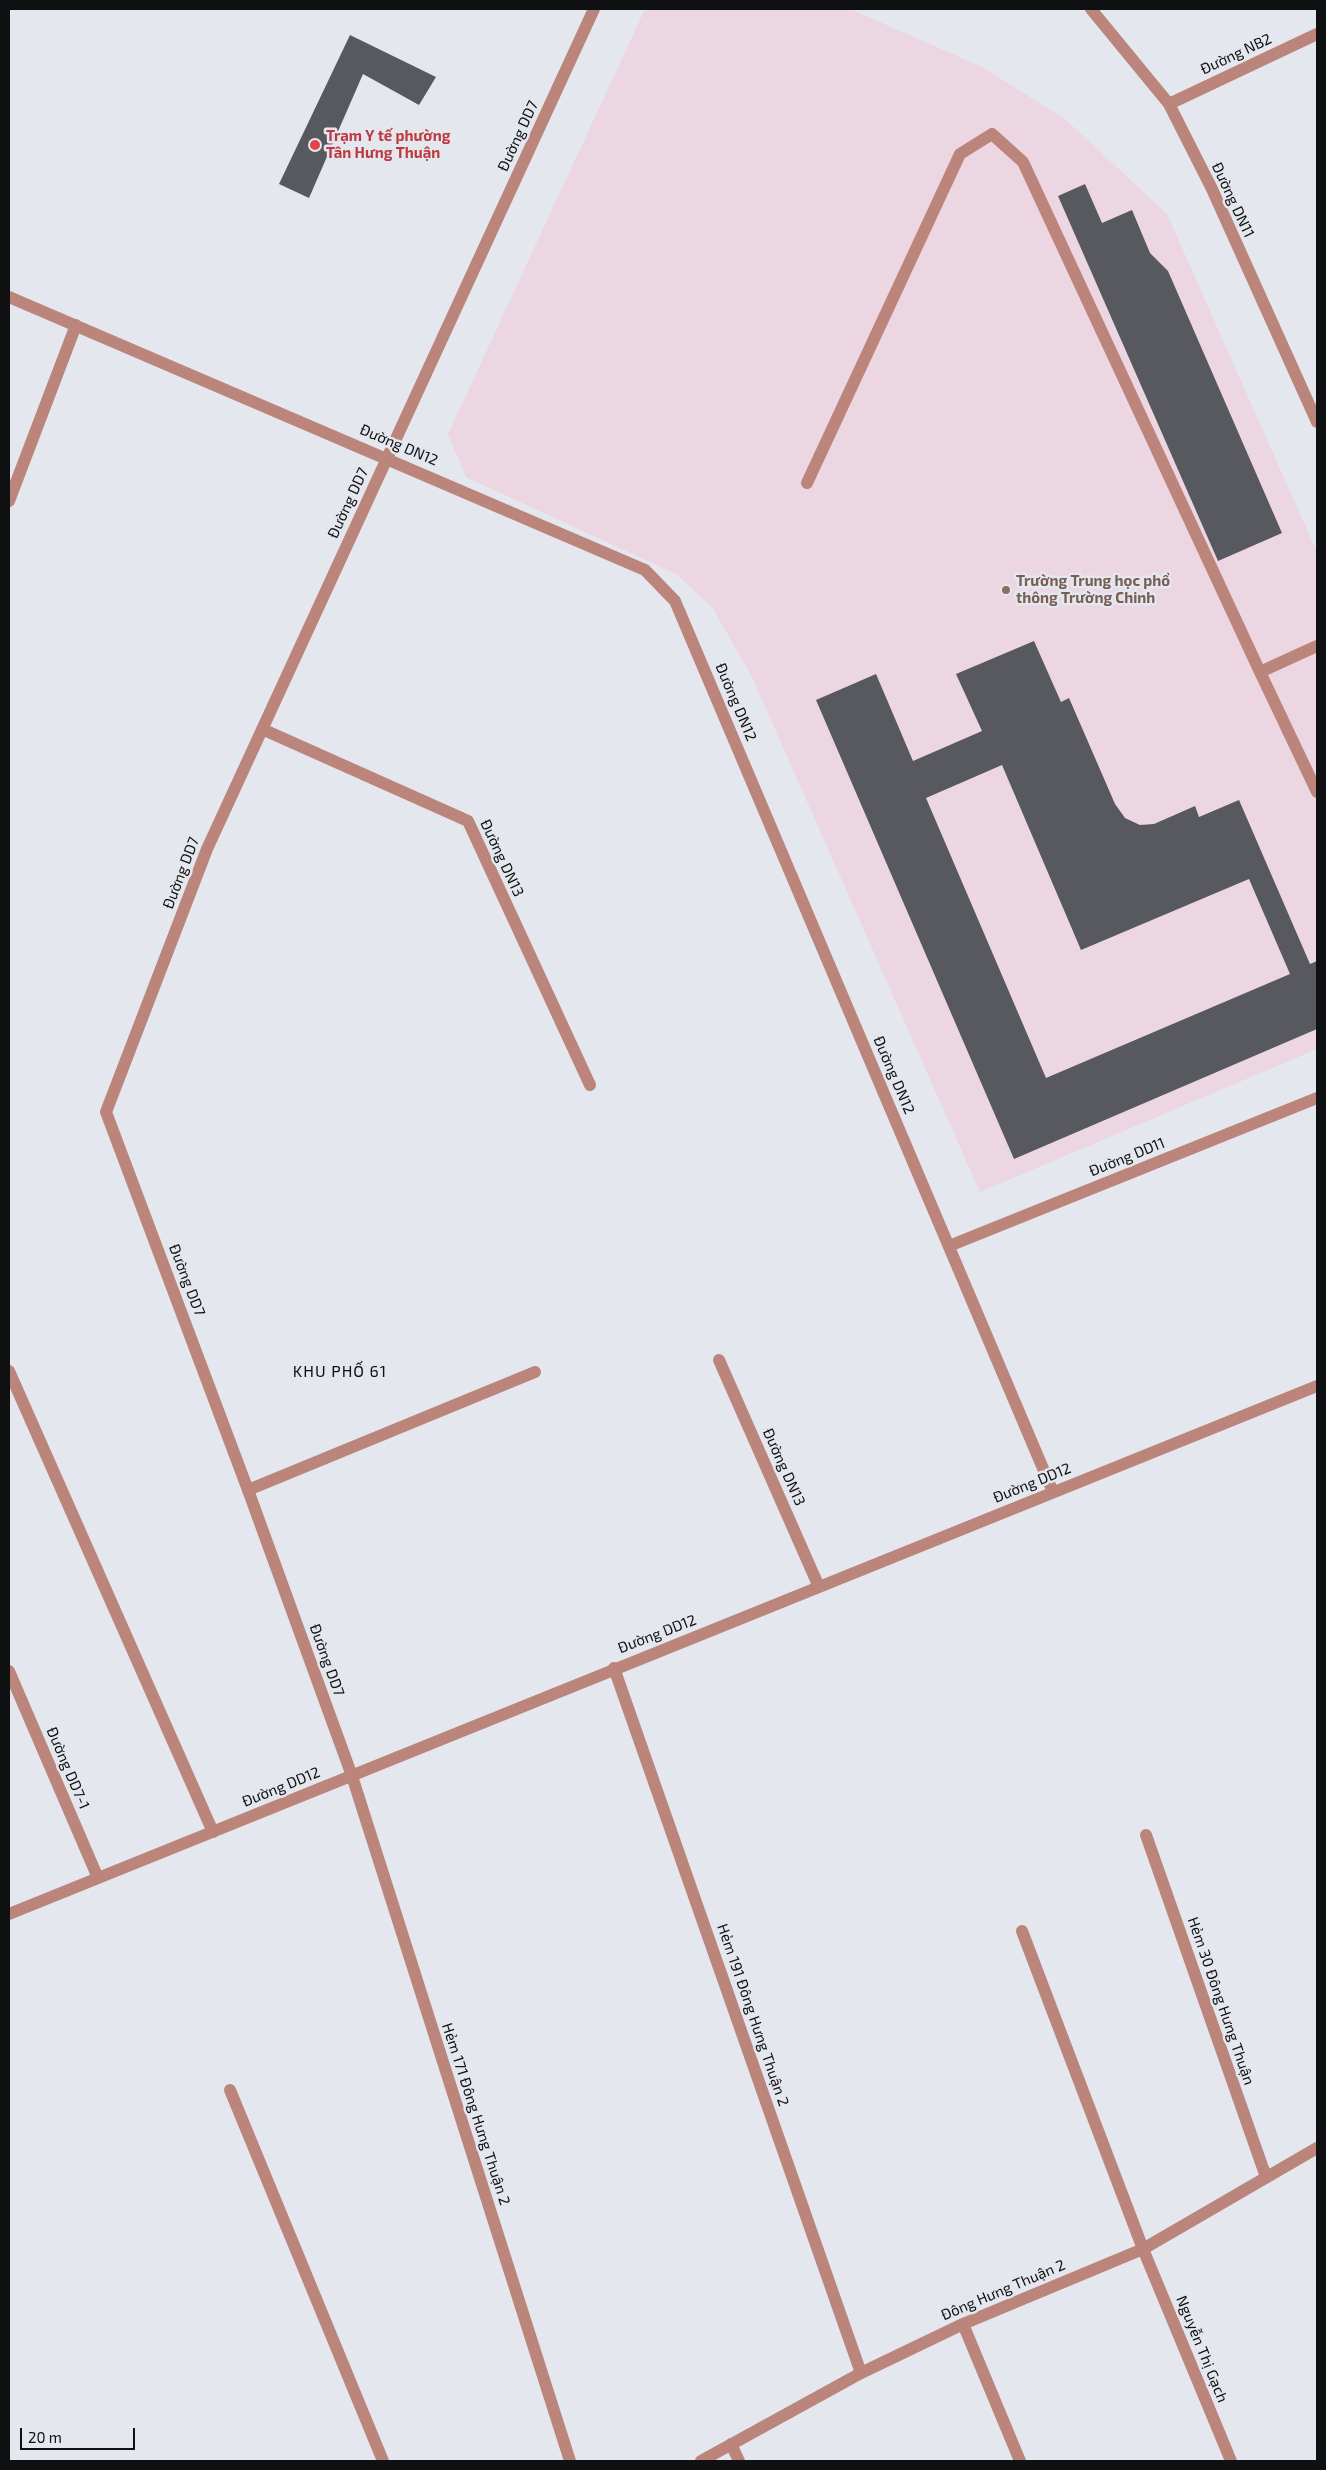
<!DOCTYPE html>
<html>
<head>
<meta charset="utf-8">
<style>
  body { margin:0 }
  #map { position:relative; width:1326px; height:2470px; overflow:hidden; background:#e4e7ed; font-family:"Exo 2",sans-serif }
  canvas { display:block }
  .frame { position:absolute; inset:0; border:10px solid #0f1012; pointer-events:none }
  .scale { position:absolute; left:20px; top:2428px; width:115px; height:22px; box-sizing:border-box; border:2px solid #0f1012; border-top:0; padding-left:6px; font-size:15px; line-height:18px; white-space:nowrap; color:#0f1012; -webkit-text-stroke:4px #e4e7ed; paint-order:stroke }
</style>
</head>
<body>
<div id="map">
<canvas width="1326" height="2470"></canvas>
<div class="frame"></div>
<div class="scale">20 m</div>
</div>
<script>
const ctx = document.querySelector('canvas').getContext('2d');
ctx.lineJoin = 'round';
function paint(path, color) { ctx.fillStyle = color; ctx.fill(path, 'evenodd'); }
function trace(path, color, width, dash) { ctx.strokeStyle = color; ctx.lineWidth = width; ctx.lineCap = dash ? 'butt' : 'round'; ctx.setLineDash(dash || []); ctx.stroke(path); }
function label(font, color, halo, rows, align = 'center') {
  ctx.font = font + ' "Exo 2",sans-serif'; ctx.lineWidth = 5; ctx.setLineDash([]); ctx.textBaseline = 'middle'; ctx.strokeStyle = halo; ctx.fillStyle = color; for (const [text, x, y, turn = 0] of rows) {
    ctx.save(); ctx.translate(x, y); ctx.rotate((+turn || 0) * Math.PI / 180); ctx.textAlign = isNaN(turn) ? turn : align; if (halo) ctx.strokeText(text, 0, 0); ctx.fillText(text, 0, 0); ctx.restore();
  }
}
const education = new Path2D(`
  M645,9H850L982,67L1065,119L1167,214L1317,552V1049L980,1192L751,675L712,607L676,574L466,477L448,434Z`);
const building = new Path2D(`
  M350,35L436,77L419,105L363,74L309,198L279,184Z
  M1085,184L1102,223L1132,210L1150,253L1168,271L1282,533L1218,561L1058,196Z
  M1034,641L1061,702L1069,698L1115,804L1125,818L1140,825L1154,824L1195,806L1199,817L1239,800L1310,964L1317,961V1029L1014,1159L816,700L876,674L913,761L982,731L956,674ZM1002,765L1081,950L1249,879L1290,974L1046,1078L926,798Z`);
const lane = new Path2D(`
  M807,483L960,154L992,134L1023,162L1260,672L1317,646
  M1260,672L1317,792
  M9,1371L213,1832
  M248,1490L535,1372
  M614,1668L861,2373`);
const street = new Path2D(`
  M1091,9L1169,104L1212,189L1317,422
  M1169,104L1317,34
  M9,297L645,570L675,601L1053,1492
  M9,501L76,325
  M262,729L468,821L590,1085
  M949,1246L1317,1098
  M719,1360L819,1587
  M9,1671L98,1878
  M1146,1835L1266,2177
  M9,1914L1317,1386
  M1022,1931L1143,2249L1231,2461
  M230,2090L383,2461
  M963,2324L1020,2461
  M731,2444L739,2461
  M570,2461L352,1776L248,1490L106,1112L207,849L594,9
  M701,2461L861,2373L963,2324L1143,2249L1317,2148`);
const markers = [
  [315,145,6,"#e0444e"],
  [1006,590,5,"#8d6e63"]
];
const streetNames = [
  ["Đường NB2",1236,54,-25],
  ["Đường DD7",518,136,-65],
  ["Đường DN11",1233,200,65],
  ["Đường DN12",399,445,23],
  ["Đường DD7",348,503,-65],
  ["Đường DN12",736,702,67],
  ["Đường DN13",502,858,65],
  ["Đường DD7",181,873,-69],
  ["Đường DN12",894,1075,67],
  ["Đường DD11",1127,1157,-22],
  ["Đường DD7",187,1280,69],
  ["Đường DN13",784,1467,66],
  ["Đường DD12",1032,1483,-22],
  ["Đường DD12",657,1634,-21],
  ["Đường DD7",327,1660,70],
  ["Đường DD7-1",68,1768,67],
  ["Đường DD12",281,1787,-22],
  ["Hẻm 30 Đông Hưng Thuận",1221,2001,71],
  ["Hẻm 191 Đông Hưng Thuận 2",753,2015,71],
  ["Hẻm 171 Đông Hưng Thuận 2",476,2114,72],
  ["Đông Hưng Thuận 2",1003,2290,-23],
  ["Nguyễn Thị Gạch",1202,2349,68]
];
const healthNames = [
  ["Trạm Y tế phường",326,136],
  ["Tân Hưng Thuận",326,153]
];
const educationNames = [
  ["Trường Trung học phổ",1016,581],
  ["thông Trường Chinh",1016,598]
];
const neighbourhoodNames = [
  ["KHU PHỐ 61",340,1372]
];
paint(education, '#ecd6e2');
paint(building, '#57595f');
trace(lane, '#bb857c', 12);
trace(street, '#bb857c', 12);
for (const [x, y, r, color] of markers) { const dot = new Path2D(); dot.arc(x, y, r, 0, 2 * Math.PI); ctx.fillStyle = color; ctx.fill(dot); trace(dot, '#e4e7ed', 2); }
label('15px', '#0f1012', '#e4e7ed', streetNames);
label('bold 15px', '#be3a42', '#e4e7ed', healthNames, 'left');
label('bold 15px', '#785e54', '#e4e7ed', educationNames, 'left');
ctx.letterSpacing = '1px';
label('16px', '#0f1012', '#e4e7ed', neighbourhoodNames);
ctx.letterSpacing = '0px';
</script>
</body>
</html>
